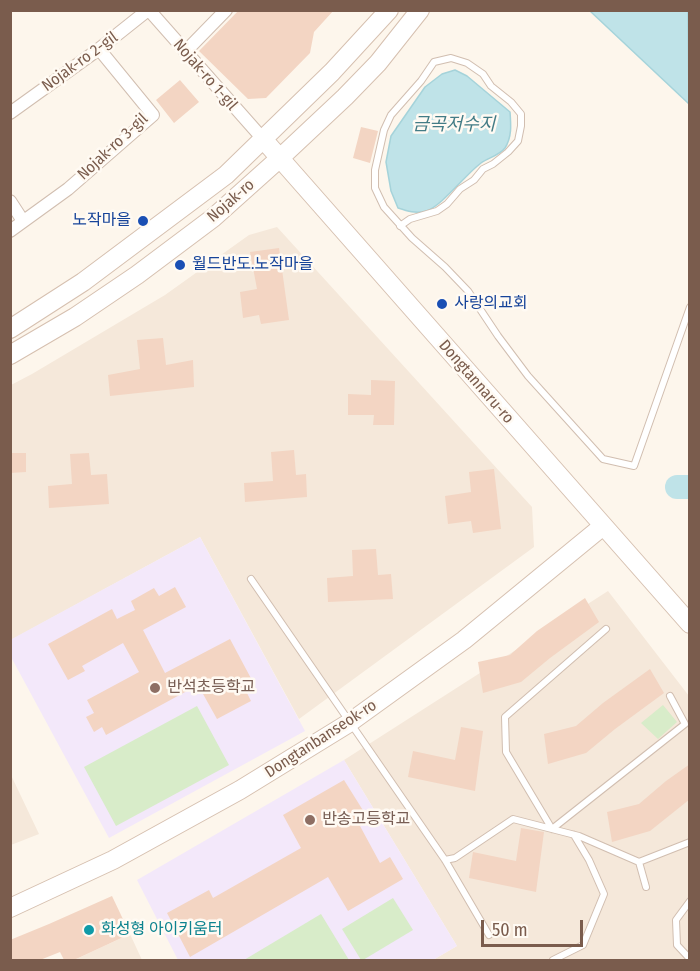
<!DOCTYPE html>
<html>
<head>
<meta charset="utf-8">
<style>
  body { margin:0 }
  #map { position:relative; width:700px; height:971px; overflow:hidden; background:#fdf6ec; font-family:"Fira Sans Condensed",sans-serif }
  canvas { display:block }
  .frame { position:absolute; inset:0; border:12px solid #7a5c4d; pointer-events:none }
  .scale { position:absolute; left:481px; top:920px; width:102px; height:27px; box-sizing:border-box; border:3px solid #7a5c4d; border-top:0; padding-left:8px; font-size:18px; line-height:21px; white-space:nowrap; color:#7a5c4d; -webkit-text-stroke:4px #fffaf3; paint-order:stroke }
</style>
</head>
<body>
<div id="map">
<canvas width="700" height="971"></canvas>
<div class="frame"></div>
<div class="scale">50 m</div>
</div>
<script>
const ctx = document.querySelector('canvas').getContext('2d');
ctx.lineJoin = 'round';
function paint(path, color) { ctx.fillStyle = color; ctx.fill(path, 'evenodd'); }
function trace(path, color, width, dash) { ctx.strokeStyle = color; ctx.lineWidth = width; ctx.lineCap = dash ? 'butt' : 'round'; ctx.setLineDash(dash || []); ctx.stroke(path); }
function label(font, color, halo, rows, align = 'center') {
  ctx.font = font + ' "Fira Sans Condensed","Noto Sans KR",sans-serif'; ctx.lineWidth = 5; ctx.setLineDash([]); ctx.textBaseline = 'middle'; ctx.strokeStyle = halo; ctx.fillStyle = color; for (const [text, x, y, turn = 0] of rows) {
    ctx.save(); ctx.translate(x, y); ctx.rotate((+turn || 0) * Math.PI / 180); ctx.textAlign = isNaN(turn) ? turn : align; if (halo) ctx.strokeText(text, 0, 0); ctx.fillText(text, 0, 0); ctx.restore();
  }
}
const residential = new Path2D(`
  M277,227L532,507L534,547L299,719L200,537L11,640V385L32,374L165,295L249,235Z
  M608,591L689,696V960H433L457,946L344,760Z
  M10,773L39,834L11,845H10Z
  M130,934L142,960H74Z`);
const education = new Path2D(`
  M200,537L305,731L109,838L11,657L10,640Z
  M344,760L457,946L433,960H178L137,880Z`);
const green = new Path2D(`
  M663,705L677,722L658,739L641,723Z
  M197,706L229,765L116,826L84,767Z
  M393,898L413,930L363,960H361L342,929Z
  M321,914L349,960H244Z`);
const water = new Path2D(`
  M590,11H688L689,104Z
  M455,70L467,76L510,112C511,125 512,137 505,148C500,155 488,158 481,163C467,173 440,208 426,211C416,214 407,211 398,208L391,191L386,162L391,136L425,87L442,74Z`);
const river = new Path2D(`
  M677,487H690`);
const building = new Path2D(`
  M239,10H334L314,32L310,53L266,98L248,99L199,51Z
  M180,80L199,102L174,123L156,100Z
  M361,127L378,131L370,163L353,158Z
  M279,248L289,320L261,324L259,315L243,318L240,292L257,289L250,252Z
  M163,338L166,365L193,360L194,387L110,396L108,375L140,369L137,340Z
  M371,380L395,381L394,425H373L374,415H348V394L371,395Z
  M294,450L296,475L306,474L307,497L245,502L244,483L273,481L271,452Z
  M10,453H26V472L10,473Z
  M89,453L91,475L107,474L109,504L49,508L48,486L72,484L70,454Z
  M494,469L501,529L473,533L471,521L448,524L445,496L471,492L469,472Z
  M376,549L378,575L391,574L393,599L328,602L327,578L353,576L352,550Z
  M175,587L186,607L143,630L165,673L230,639L254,684L245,689L251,701L217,719L198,685L106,735L102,727L94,732L86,717L94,713L87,700L139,672L123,643L82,666L85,671L68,680L48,644L112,609L117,619L135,610L131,601L154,588L159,596Z
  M585,598L599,622L550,658L521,682L483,693L478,662L510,655L537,631Z
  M650,669L664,693L615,729L586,753L548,764L544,734L576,726L603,703Z
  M461,727L483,731L475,791L408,777L413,751L455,760Z
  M690,764V799L650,831L612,842L607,812L639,804L666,781Z
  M344,780L369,820L360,826L380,863L390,857L403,879L348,911L328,877L190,957L167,913L209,890L213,898L301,848L283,815Z
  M521,828L544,832L536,892L469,878L473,852L516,861Z
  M112,896L130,934L74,960H64L60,952L40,960H10V940L49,924Z`);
const lane = new Path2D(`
  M400,226L410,219L437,211L447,204L460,189L474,180L483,169L493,164L508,152L518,141L521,126V114L511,102L491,86L483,74L467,63L451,58L434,62L421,81L391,115L384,130L375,170V188L384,207L412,238L445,267L468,291L498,336L528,376L603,459L634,466L690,307
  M251,579L445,860L489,935
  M606,629L505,717L506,752L552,829L685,724L670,696
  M445,860L455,858L513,819L579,836L639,862L690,842
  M639,862L646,887
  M690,901L676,920L677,945L690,959
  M553,960L583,945L604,894L589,860L574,835`);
const street = new Path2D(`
  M149,10L263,139
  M185,52L226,10
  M10,113L99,49L148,10
  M10,201L23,221
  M10,231L68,189L153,115L99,49`);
const secondary = new Path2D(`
  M263,139L690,624
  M10,329L83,282L226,175L332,72L389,10
  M10,355L75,317L137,275L213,218L280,158L345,97L378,63L420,10
  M10,908L113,860L240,790L349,723L464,640L603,526`);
const markers = [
  [143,221,6,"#1a4fb4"],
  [180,265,6,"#1a4fb4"],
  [442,304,6,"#1a4fb4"],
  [155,688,6,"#8d6e63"],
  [310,820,6,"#8d6e63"],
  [89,930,6,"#0f9aa8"]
];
const streetNames = [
  ["Nojak-ro 2-gil",80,62,-36],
  ["Nojak-ro 1-gil",205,75,49],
  ["Nojak-ro 3-gil",113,147,-43],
  ["Nojak-ro",231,201,-41],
  ["Dongtannaru-ro",476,382,49],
  ["Dongtanbanseok-ro",321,739,-33]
];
const transitNames = [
  ["노작마을",131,221,"right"],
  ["월드반도.노작마을",192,265],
  ["사랑의교회",454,304]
];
const educationNames = [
  ["반석초등학교",167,688],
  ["반송고등학교",322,820]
];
const cultureNames = [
  ["화성형 아이키움터",101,930]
];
const waterNames = [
  ["금곡저수지",454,125]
];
paint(residential, '#f5e8da');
paint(education, '#f3e8fa');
paint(green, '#d8ecc9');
paint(water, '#bfe3e8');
trace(water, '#a5d3da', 1.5);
trace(river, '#bfe3e8', 24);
paint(building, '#f3d5c3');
trace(lane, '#d1beb0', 8);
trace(street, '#d1beb0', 14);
trace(secondary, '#d6c0b0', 20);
trace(lane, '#fff', 6);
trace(street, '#fff', 12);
trace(secondary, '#fff', 18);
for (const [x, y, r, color] of markers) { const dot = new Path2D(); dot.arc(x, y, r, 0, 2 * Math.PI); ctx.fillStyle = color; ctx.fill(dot); trace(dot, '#fffaf3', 2); }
label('16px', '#7a5c4d', '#fffaf3', streetNames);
label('16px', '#164399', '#fffaf3', transitNames, 'left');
label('16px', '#785e54', '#fffaf3', educationNames, 'left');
label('16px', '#0d838f', '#fffaf3', cultureNames, 'left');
label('italic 18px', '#437c86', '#fffaf3', waterNames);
</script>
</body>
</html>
